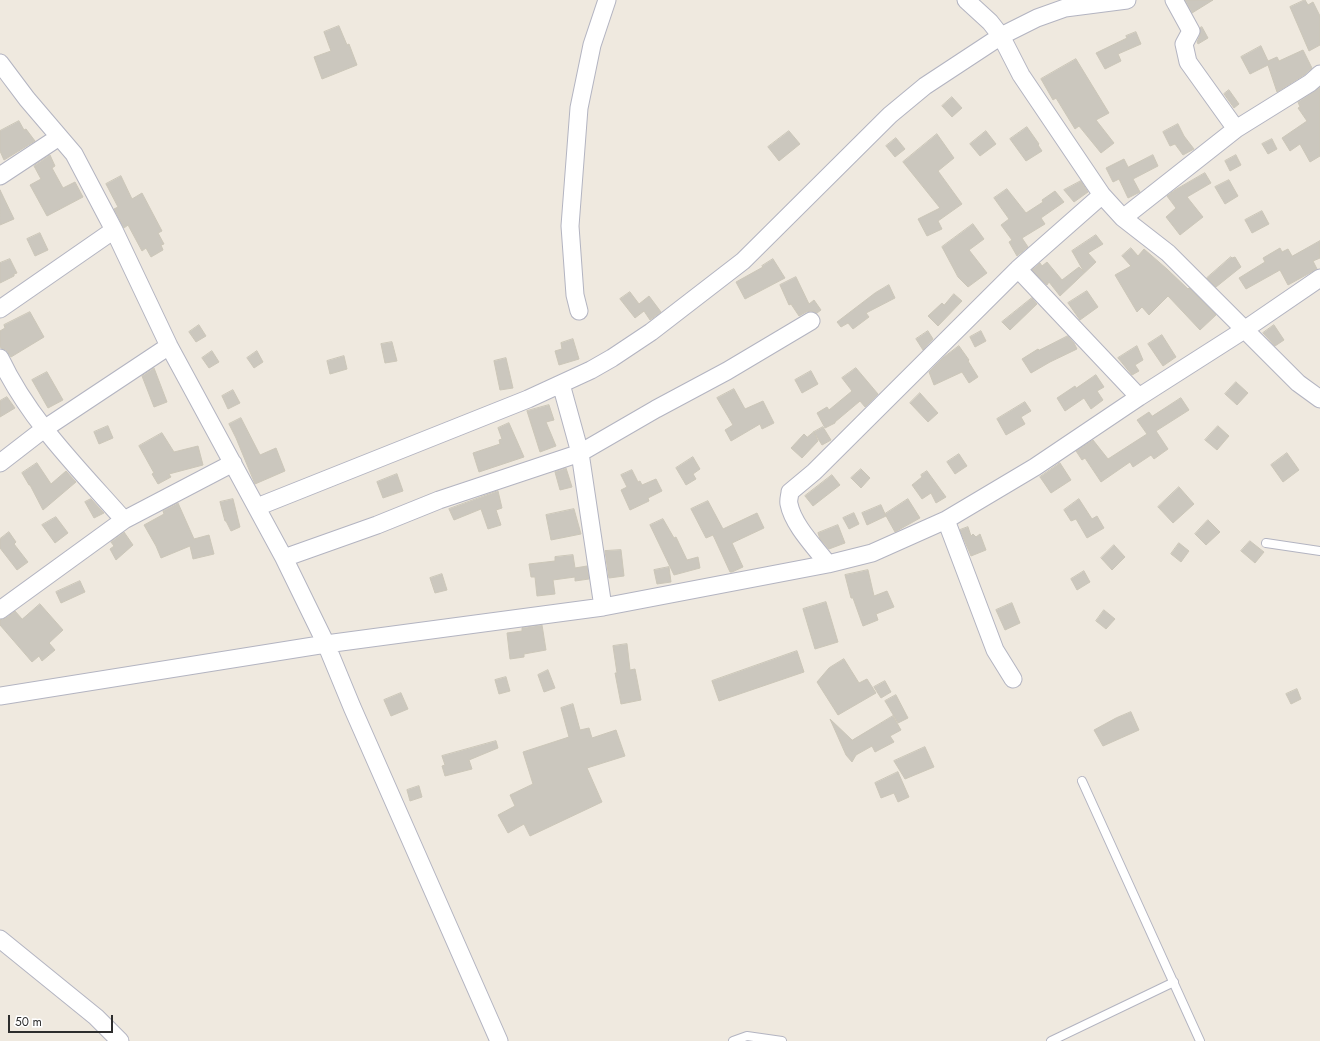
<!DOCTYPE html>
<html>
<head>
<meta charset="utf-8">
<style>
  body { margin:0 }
  #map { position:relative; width:1320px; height:1041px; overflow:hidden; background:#efe9df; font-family:Jost,sans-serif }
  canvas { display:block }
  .scale { position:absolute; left:8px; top:1015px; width:105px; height:18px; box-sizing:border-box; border:2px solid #2d2d2d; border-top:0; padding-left:5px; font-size:12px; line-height:14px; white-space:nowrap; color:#2d2d2d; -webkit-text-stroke:3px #fff; paint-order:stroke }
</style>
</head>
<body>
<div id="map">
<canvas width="1320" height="1041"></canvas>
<div class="scale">50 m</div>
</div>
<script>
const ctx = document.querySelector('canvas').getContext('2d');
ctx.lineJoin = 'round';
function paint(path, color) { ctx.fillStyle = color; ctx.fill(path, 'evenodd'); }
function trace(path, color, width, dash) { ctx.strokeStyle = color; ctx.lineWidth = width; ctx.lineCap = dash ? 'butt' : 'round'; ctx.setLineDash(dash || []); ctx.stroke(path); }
const building = new Path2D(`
  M1185,0H1213L1192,13Z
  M1305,0L1308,5L1313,2L1320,16V45L1309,51L1290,7Z
  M339,26L347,45L349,44L357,65L322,79L314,57L331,51L324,32Z
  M1202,27L1208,38L1198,44L1197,42L1200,35V28Z
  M1136,32L1141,44L1118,54L1121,61L1105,69L1096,53L1127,38L1126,36Z
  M1261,46L1268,61L1277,57L1279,61L1303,50L1312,68L1304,75L1277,92L1268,65L1250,74L1241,57Z
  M1076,59L1109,113L1096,120L1114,143L1101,153L1079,126L1075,129L1056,98L1053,100L1041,79Z
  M1320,87V156L1310,162L1300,144L1290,151L1282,138L1307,121L1298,108L1300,107L1298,102Z
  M1229,90L1239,104L1234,108L1224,94Z
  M952,97L962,108L952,117L942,106Z
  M19,121L24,130L26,129L35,141L4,160L0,151V131Z
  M1178,124L1184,136L1194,149L1183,155L1175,144L1170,146L1163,132Z
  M1027,127L1039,144L1038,145L1042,151L1026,161L1010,139Z
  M789,131L800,144L779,161L768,147Z
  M986,131L996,144L980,156L970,144Z
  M937,134L954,158L938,171L962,204L938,221L942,229L927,236L918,219L940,208L903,162Z
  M896,138L905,149L895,157L886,146Z
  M1272,139L1277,149L1268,154L1262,144Z
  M50,155L55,166L52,168L63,188L75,182L83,197L47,216L30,185L41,179L34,166Z
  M1153,155L1158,166L1133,179L1140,192L1128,198L1119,179L1113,182L1106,168L1124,159L1128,167Z
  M1236,155L1241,165L1230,171L1225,161Z
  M1205,173L1211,183L1187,197L1203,217L1180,235L1166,217L1176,208L1167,196L1175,190Z
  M121,176L132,199L142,193L162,231L158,233L164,244L161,245L163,250L151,257L146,248L142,251L128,225L124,228L114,209L118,207L106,184Z
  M1229,180L1238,196L1225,204L1215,187Z
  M1081,181L1088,192L1074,202L1064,190Z
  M1007,189L1026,213L1043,202L1042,200L1055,191L1064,202L1041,218L1045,224L1022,238L1028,247L1017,256L1009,242L1012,240L1001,225L1009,219L994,198Z
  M0,190L14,219L0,225Z
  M1262,211L1269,224L1252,233L1245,220Z
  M973,224L984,239L969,250L987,273L968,287L958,277L942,247Z
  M40,233L48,250L35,256L27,239Z
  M1096,235L1103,244L1088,253L1096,262L1060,296L1049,282L1047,285L1032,270L1040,263L1042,266L1047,262L1062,280L1079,267L1084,272L1072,251Z
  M1320,241V258L1313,261L1317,269L1288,285L1280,270L1246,289L1239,278L1265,262L1263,258L1280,248L1282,252L1288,249L1292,256Z
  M1131,248L1138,256L1144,249L1167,269L1188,289L1189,288L1216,315L1200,330L1168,296L1149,315L1142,307L1137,312L1115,275L1131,266L1122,256Z
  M1231,257L1232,258L1235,257L1241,267L1216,287L1207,278Z
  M10,259L17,273L14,274V276L0,283V263Z
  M773,259L785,278L745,299L736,282L763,267L762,266Z
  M796,277L809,304L814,300L821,310L817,313L811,311L806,312L799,316L791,304L789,305L780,285Z
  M889,285L895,298L866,313L869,317L853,329L848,323L841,327L837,322L875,293Z
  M1087,291L1098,307L1080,320L1068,303Z
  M630,292L639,304L649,296L661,312L650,320L644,311L635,318L620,299Z
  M954,294L962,301L938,326L928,316L942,303L944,305Z
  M1032,298L1037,304L1010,330L1002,322Z
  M30,312L44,337L11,357L6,350L1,348L0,346V331L5,328L4,325Z
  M199,325L206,336L196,342L189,332Z
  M1274,325L1284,340L1275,346L1263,333Z
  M928,331L933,339L923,350L916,339Z
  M981,331L986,341L975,347L970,337Z
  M1162,335L1176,357L1163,366L1148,344Z
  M1068,336L1074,343L1077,349L1050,362L1031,373L1022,359L1038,349L1039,350Z
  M573,339L579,359L559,365L555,351L562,349L561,343Z
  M392,342L397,361L385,363L381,344Z
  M959,346L969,360L968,361L978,377L969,383L962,372L934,385L929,372L944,357Z
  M1137,346L1143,360L1135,365L1139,371L1132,375L1118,358Z
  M212,351L219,362L209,368L202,358Z
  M257,351L263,362L254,368L247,358Z
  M344,356L347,369L330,374L327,361Z
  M506,358L513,388L500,390L494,361Z
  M154,368L167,402L154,407L142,376Z
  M856,368L878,394L865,407L860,401L835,422V423L825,428L817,413L827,407L829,410L852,391L842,378Z
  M811,371L818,384L802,393L795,380Z
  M47,372L63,400L48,408L32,380Z
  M1096,375L1104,387L1097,391L1103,400L1091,409L1084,398L1065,411L1057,398L1075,386L1076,388Z
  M1236,382L1248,393L1237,405L1225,394Z
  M734,389L745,409L763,401L774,423L762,429L760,424L731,441L725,430L733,425L717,398Z
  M233,390L240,403L228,409L222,396Z
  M920,393L938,413L928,422L910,403Z
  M7,397L15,408L0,417V401Z
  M1181,398L1189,410L1156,431L1168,449L1154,459L1151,455L1133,467L1130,462L1101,482L1085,458L1082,460L1076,451L1093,440L1108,459L1147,434L1137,420L1149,412L1152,416Z
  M1025,402L1031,411L1021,417L1025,424L1006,435L997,419Z
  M549,405L554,420L546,422L556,446L540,452L527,411Z
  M241,418L260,455L276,448L285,471L255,484L236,438L229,424Z
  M509,423L524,457L479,472L473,453L500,444L499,440L502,439L498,428Z
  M108,426L113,438L99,444L94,432Z
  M1218,426L1229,436L1217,450L1205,440Z
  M823,427L831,440L822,445L814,432Z
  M814,432L818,441L802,458L791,448L804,434L807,437Z
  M162,433L174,452L198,446L203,465L169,474L171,477L158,484L152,474L154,473L139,446Z
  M1287,453L1299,470L1283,482L1271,465Z
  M959,454L967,466L955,474L947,462Z
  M693,457L700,469L693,474L696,479L686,485L676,468Z
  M37,463L51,484L66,471L76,482L43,510L30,485H29L22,473Z
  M1060,463L1071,480L1051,493L1040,477Z
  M566,468L572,487L560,490L555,472Z
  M861,469L870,478L861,488L851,478Z
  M632,470L638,482L640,481L642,485L656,479L662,491L648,498L649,501L630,510L621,490L627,487L621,475Z
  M927,471L946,497L936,503L931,493L922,499L912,485L922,477L921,475Z
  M397,474L403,491L383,498L377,482Z
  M832,475L840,485L813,506L805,496Z
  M1179,487L1194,504L1173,523L1158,507Z
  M498,491L502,508L496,510L501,525L488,529L481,509L454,520L449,509Z
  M91,499L104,513L94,518L85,502Z
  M233,499L240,527L231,531L226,521H225L220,502Z
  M908,499L920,518L895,532L885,514Z
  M1079,499L1092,519L1097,516L1104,528L1087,538L1076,519L1071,521L1064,510Z
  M708,501L723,529L757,513L764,528L732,543L743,567L732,572H730L713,535L706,538L691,509Z
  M178,503L194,539L209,535L214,554L193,559L190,546L161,558L156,546L144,525L164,514L163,511Z
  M881,505L886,516L867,525L862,513Z
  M574,509L581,534L551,540L546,515Z
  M854,513L859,524L849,529L843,518Z
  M56,517L68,533L55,543L42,525Z
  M663,519L674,538L676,537L687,560L698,557L700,568L674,575L650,525Z
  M1208,520L1220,532L1206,545L1195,534Z
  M838,525L845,543L829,549L820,539L818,533Z
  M968,527L971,536L973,534L976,537L980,534L986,550L971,556L960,530Z
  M9,532L16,542L14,544L28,562L17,570L0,548V539Z
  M124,532L133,545L116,560L110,549L114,546L111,542Z
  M1250,541L1264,552L1255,563L1241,551Z
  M1179,543L1189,551L1181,562L1171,554Z
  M1114,545L1125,557L1112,570L1101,558Z
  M621,550L624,576L609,578L605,551Z
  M573,555L575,568L587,566L589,579L575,581V577L553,580L555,594L537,596L535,577H531L529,564L555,561V557Z
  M669,567L671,582L657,584L654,570Z
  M868,570L874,596L887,591L894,607L876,614L878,620L863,626L853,598H851L845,575Z
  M1084,571L1090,582L1077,590L1071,579Z
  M442,574L447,590L435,593L430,578Z
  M80,581L85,592L61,603L56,592Z
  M826,602L838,642L815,649L803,609Z
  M1012,603L1020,623L1005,630L996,610Z
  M40,604L63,630L49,643L55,650L42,661L39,656L32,662L0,625V620L6,618L15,611L22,619Z
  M1104,610L1115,619L1106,629L1096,621Z
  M542,625L546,650L524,654V657L510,659L507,633L522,631V628Z
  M627,644L630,670L635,669L641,700L621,704L615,673H617L613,646Z
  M797,651L804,672L719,701L712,681Z
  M844,659L859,683L867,679L876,693L838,715L817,682L829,668Z
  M548,670L555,688L544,692L538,675Z
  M506,677L510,691L499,694L495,680Z
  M885,681L891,692L881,698L874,687Z
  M1297,689L1301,699L1291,704L1286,694Z
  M401,693L408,709L391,716L384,700Z
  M896,695L908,718L898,723L885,701Z
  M573,704L580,730L589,728L592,738L616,730L625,756L587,768L602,802L530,836L524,824L508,833L498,815L515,806L510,795L533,784L523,752L569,737L561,708Z
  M1131,712L1139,730L1103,746L1094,730L1116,718Z
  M893,716L901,730L890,736L894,742L875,752L872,746L856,755L852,762L846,755L830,719L852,740Z
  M496,741L498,748L469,760L472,769L445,776L442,766L445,765L442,756Z
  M925,747L934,767L905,779L894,761Z
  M898,772L909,797L898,802L894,793L881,798L875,783Z
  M419,786L422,797L410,801L407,790Z`);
const service = new Path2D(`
  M1266,543L1320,551
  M1082,781L1200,1041
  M733,1041L747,1036L782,1041
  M1051,1041L1174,982`);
const minor = new Path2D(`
  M966,0L990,22L1001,36L1021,75L1102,195L1123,218L1168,253L1298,383L1320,399
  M1174,0L1191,31L1184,44L1188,62L1236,129
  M0,63L27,99L74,154L114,230L169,346L284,558
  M0,176L59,137
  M1123,218L1236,129L1310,83L1320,74
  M1018,269L1139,397
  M0,309L114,230
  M579,311L575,295L570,226L579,108L592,45L607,0
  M0,358C29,420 79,469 124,520
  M561,384L580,453L603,607
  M0,463L44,429L169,346
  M257,507L528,399L591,370L612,358L651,332L743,261L890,115L925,86L1001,36L1037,18L1065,8L1127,0
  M946,520L995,650L1013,679
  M828,564C815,547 793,525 789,504C788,500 790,495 790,492L814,472L1018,269L1102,195
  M0,610L124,520L233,463
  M0,696L326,644L603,607L828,564L872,553L946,520L1035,467L1139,397L1244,330L1320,278
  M0,939L96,1017L120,1041
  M499,1041L352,707L326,644L284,558L377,525L439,500L580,453L656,409L727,371L811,321`);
paint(building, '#cbc7be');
trace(building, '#cbc6b8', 1);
trace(service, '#b3b4c1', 10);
trace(minor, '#b3b4c1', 19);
trace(service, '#fff', 8);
trace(minor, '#fff', 17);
</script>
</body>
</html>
